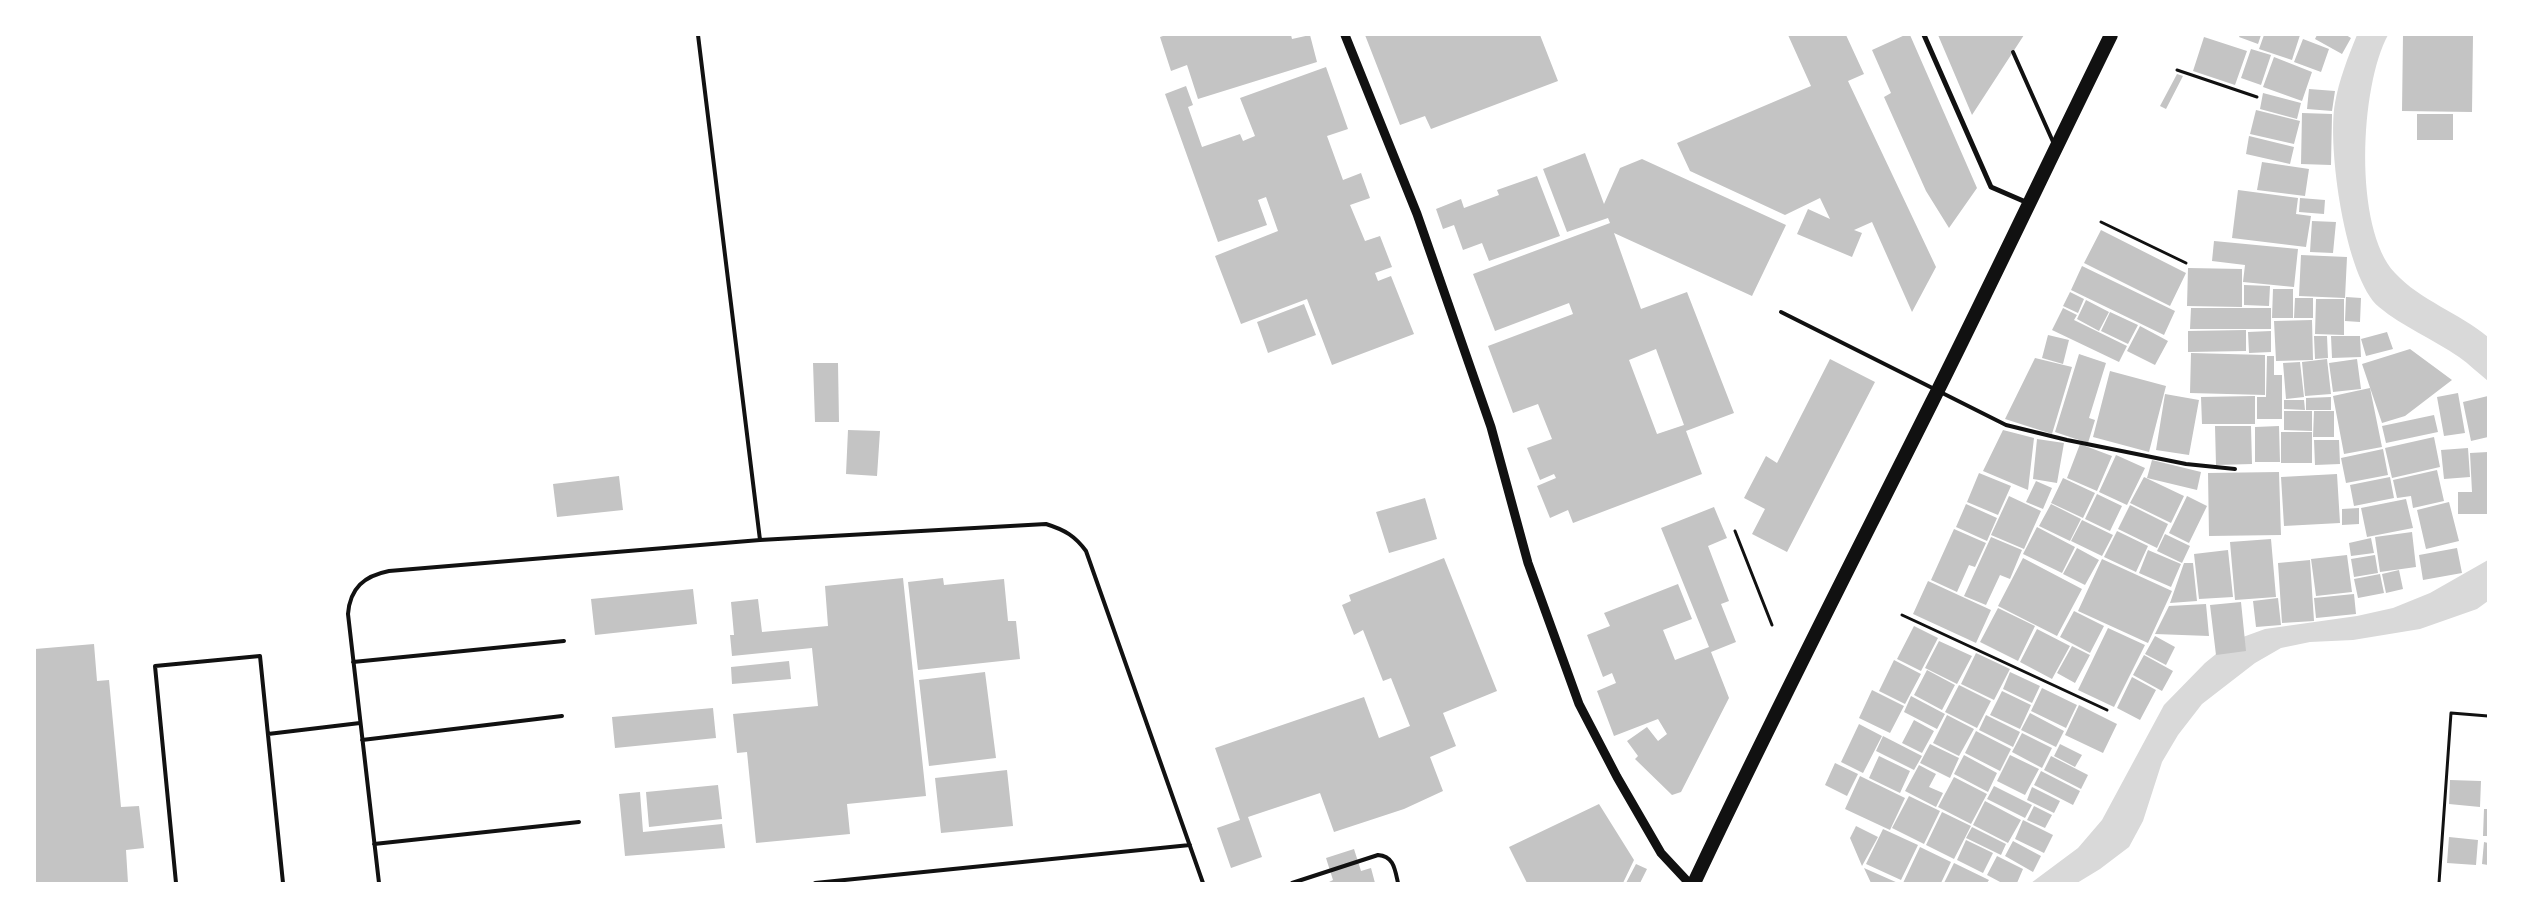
<!DOCTYPE html>
<html>
<head>
<meta charset="utf-8">
<style>
  body { margin:0 }
  #map { position:relative; width:2523px; height:918px; overflow:hidden; background:#fff; font-family:"Titillium Web",sans-serif }
  canvas { display:block }
  .frame { position:absolute; inset:0; border:36px solid #fff; pointer-events:none }
</style>
</head>
<body>
<div id="map">
<canvas width="2523" height="918"></canvas>
<div class="frame"></div>
</div>
<script>
const ctx = document.querySelector('canvas').getContext('2d');
ctx.lineJoin = 'round';
function paint(path, color) { ctx.fillStyle = color; ctx.fill(path, 'evenodd'); }
function trace(path, color, width, dash) { ctx.strokeStyle = color; ctx.lineWidth = width; ctx.lineCap = dash ? 'butt' : 'round'; ctx.setLineDash(dash || []); ctx.stroke(path); }
const water = new Path2D(`
  M2357,35H2388C2360,86 2353,228 2395,273C2421,301 2458,312 2488,337V381C2478,373 2469,364 2459,357C2433,339 2403,327 2379,307C2345,278 2327,146 2335,103C2339,80 2348,57 2357,35Z
  M2488,560V601L2477,609L2420,629L2353,640L2310,642L2281,648L2255,663L2202,704L2178,735L2162,762L2143,821L2129,847L2100,869L2077,883H2031L2078,848L2102,820L2164,705L2205,663L2232,641L2265,629L2357,616L2393,608L2430,593Z`);
const building = new Path2D(`
  M1166,35H1291L1292,39L1310,35L1317,62L1198,99L1187,65L1171,71L1160,37Z
  M1365,35H1540L1558,81L1431,129L1425,116L1400,125Z
  M1788,35H1846L1864,74L1848,81L1936,267L1912,312L1872,222L1854,230L1862,233L1852,257L1797,234L1808,209L1830,219L1820,198L1785,215L1690,171L1677,143L1811,86Z
  M1905,35H1910L1977,188L1949,228L1926,191L1884,97L1891,93L1872,50Z
  M1938,35H2024L1972,115Z
  M2240,35H2261L2258,44L2239,37Z
  M2264,35H2300L2292,60L2259,49Z
  M2317,35H2346L2351,38L2342,54L2315,39Z
  M2403,35H2473L2472,112L2402,111Z
  M2204,37L2247,51L2235,85L2193,71Z
  M2303,39L2329,49L2321,72L2294,62Z
  M2251,49L2271,55L2261,85L2241,78Z
  M2274,57L2312,72L2302,101L2263,87Z
  M1326,67L1348,129L1327,136L1343,180L1361,173L1370,198L1350,205L1365,241L1380,236L1392,267L1375,273L1378,281L1391,276L1414,334L1332,365L1307,299L1241,324L1215,256L1278,231L1266,197L1258,200L1267,225L1218,242L1165,94L1186,86L1193,105L1188,107L1202,147L1240,134L1243,141L1255,136L1240,98Z
  M2177,74L2183,76L2166,109L2160,106Z
  M2309,89L2335,91L2332,111L2307,109Z
  M2263,93L2301,103L2297,119L2260,109Z
  M2256,110L2300,121L2294,144L2250,134Z
  M2302,113L2332,114L2331,165L2301,164Z
  M2417,114H2453V140H2417Z
  M2249,136L2294,147L2290,164L2246,154Z
  M1585,153L1604,204L1620,168L1642,159L1786,225L1752,296L1614,233L1641,309L1687,292L1734,413L1686,431L1702,474L1573,523L1568,510L1550,518L1537,486L1556,478L1554,474L1540,480L1527,448L1552,439L1538,404L1513,413L1488,346L1573,314L1569,303L1495,331L1473,274L1610,223L1608,218L1567,232L1543,169ZM1656,349L1684,425L1657,434L1629,360Z
  M2262,162L2309,169L2305,196L2257,190Z
  M1537,176L1560,236L1489,261L1482,243L1463,250L1454,225L1443,229L1436,209L1461,199L1464,208L1499,195L1497,190Z
  M2238,190L2298,198L2296,214L2311,216L2306,247L2232,238Z
  M2300,198L2325,200L2324,214L2299,212Z
  M2312,221L2336,222L2333,253L2310,252Z
  M2101,230L2186,273L2170,306L2084,263Z
  M2214,241L2298,249L2294,287L2243,282L2245,265L2212,261Z
  M2301,255L2347,257L2345,298L2299,296Z
  M2082,266L2175,311L2164,335L2071,290Z
  M2188,268L2242,269V307L2187,306Z
  M2244,285L2270,286L2269,306L2244,305Z
  M2273,289H2293V318H2272Z
  M2070,292L2084,299L2078,313L2063,306Z
  M2346,297L2361,298L2360,322L2345,321Z
  M2295,298H2313V318H2294Z
  M2316,299H2344V335L2315,334Z
  M2086,300L2109,312L2099,331L2077,319Z
  M1304,304L1316,335L1268,353L1257,322Z
  M2063,308L2077,315L2074,320L2127,346L2119,362L2052,330Z
  M2191,308H2271V329H2190Z
  M2110,312L2138,325L2128,344L2101,331Z
  M2312,320L2313,360L2276,361L2274,321Z
  M2140,326L2168,341L2155,365L2127,351Z
  M2246,330V351L2188,352V331Z
  M2271,331V352L2249,353L2248,332Z
  M2387,332L2393,349L2366,356L2361,339Z
  M2048,335L2069,340L2063,364L2042,358Z
  M2314,336H2327L2328,358L2315,359Z
  M2331,336H2360L2361,357L2332,358Z
  M2410,349L2452,380L2405,416L2382,423L2362,364Z
  M2191,353L2265,355V395L2190,393Z
  M2079,354L2106,363L2089,418L2095,420L2088,443L2055,432Z
  M2267,356H2274V375H2282V419H2257V397H2266Z
  M2035,358L2072,367L2052,434L2005,419Z
  M1830,359L1875,382L1787,552L1752,534L1765,509L1744,498L1766,456L1777,463Z
  M2327,359L2331,394L2305,396L2302,362Z
  M2357,359L2361,389L2333,392L2329,363Z
  M2300,362L2304,397L2286,399L2283,363Z
  M813,363H838L839,422H815Z
  M2110,371L2166,386L2149,452L2093,437Z
  M2370,388L2382,447L2344,454L2333,396Z
  M2458,393L2465,433L2444,436L2437,397Z
  M2165,394L2199,400L2189,455L2156,450Z
  M2255,396V424H2202L2201,397Z
  M2488,396V437L2471,441L2463,402Z
  M2331,397V410H2306V398Z
  M2284,400H2304L2305,410L2284,409Z
  M2284,411H2312V431L2284,430Z
  M2314,411H2334V437H2313Z
  M2434,415L2438,432L2386,443L2382,426Z
  M2215,426H2251L2252,464L2216,465Z
  M2279,426L2280,462H2255V427Z
  M848,430L880,431L877,476L846,474Z
  M2003,430L2034,438L2028,490L1983,471Z
  M2281,432H2312V463H2281Z
  M2434,437L2440,467L2392,478L2385,448Z
  M2037,439L2064,443L2057,483L2033,479Z
  M2314,440H2339L2340,464L2315,465Z
  M2080,444L2112,456L2097,491L2067,478Z
  M2468,448L2470,477L2444,479L2441,450Z
  M2383,449L2388,475L2346,483L2341,458Z
  M2488,452V514H2458V492H2472L2470,453Z
  M2116,455L2145,468L2127,505L2099,492Z
  M2152,460L2201,472L2197,490L2147,478Z
  M2437,470L2444,501L2413,508L2411,496L2397,498L2393,480Z
  M2279,472L2281,535L2209,536L2208,473Z
  M1979,473L2011,486L1998,515L1967,502Z
  M2337,474L2340,523L2284,526L2281,477Z
  M619,476L623,510L557,517L553,484Z
  M2144,477L2184,496L2171,523L2130,503Z
  M2390,477L2394,498L2354,506L2350,485Z
  M2063,478L2095,493L2083,518L2051,503Z
  M2036,481L2052,488L2043,509L2026,502Z
  M2097,494L2122,506L2110,531L2085,519Z
  M2009,496L2041,511L2024,549L1991,535Z
  M2187,496L2207,506L2189,543L2169,533Z
  M1425,498L1437,539L1389,553L1376,512Z
  M2406,499L2413,528L2367,537L2361,508Z
  M2449,502L2459,541L2426,549L2417,510Z
  M1966,504L1997,518L1987,541L1956,527Z
  M2051,504L2081,519L2070,541L2039,526Z
  M2130,505L2168,524L2157,548L2118,529Z
  M1714,507L1727,538L1708,546L1729,601L1721,604L1736,642L1711,652L1729,698L1681,792L1672,795L1635,759L1638,756L1627,741L1647,727L1658,741L1667,734L1658,719L1614,736L1597,691L1616,683L1612,673L1603,677L1587,635L1610,626L1604,613L1678,584L1692,619L1663,630L1675,660L1709,647L1661,528Z
  M2359,508V524L2342,525V509Z
  M2082,520L2113,535L2102,556L2071,541Z
  M2037,527L2075,547L2062,573L2023,554Z
  M1954,529L1986,543L1975,567L1969,565L1957,592L1931,580Z
  M2117,531L2148,546L2136,572L2104,557Z
  M2412,532L2416,567L2380,572L2375,537Z
  M2165,534L2190,546L2182,563L2157,551Z
  M1991,537L2022,550L2010,579L2000,575L1986,605L1964,596Z
  M2371,538L2374,553L2351,556L2349,543Z
  M2271,539L2276,597L2235,600L2230,542Z
  M2077,548L2099,560L2085,585L2063,574Z
  M2457,548L2462,573L2423,580L2419,555Z
  M2148,550L2181,564L2171,587L2139,573Z
  M2228,550L2233,597L2199,599L2194,554Z
  M2347,555L2352,592L2316,596L2311,559Z
  M2375,555L2378,573L2354,577L2351,559Z
  M1444,558L1497,691L1443,713L1456,746L1430,757L1443,791L1404,809L1334,832L1320,793L1248,817L1262,857L1231,868L1217,828L1240,820L1215,748L1364,697L1379,738L1410,726L1391,678L1383,681L1363,630L1354,635L1342,605L1351,601L1349,595Z
  M2023,558L2082,589L2057,636L1998,606Z
  M2102,559L2172,591L2148,643L2078,611Z
  M2310,560L2314,621L2282,623L2278,563Z
  M2184,563H2193L2197,601L2170,603Z
  M2399,570L2403,589L2386,593L2382,574Z
  M2380,574L2384,593L2358,598L2354,579Z
  M903,578L926,796L847,804L850,834L756,843L747,752L737,753L733,714L818,706L812,648L732,656L730,635H734L731,602L758,599L762,632L828,626L825,586Z
  M943,578L944,585L1004,579L1008,621H1016L1020,659L918,670L908,582Z
  M1928,581L1991,610L1976,643L1913,614Z
  M693,589L697,624L595,635L591,599Z
  M2354,594L2356,614L2316,618L2314,598Z
  M2278,598L2281,625L2256,627L2253,601Z
  M2241,602L2246,651L2216,655L2210,605Z
  M2206,604L2209,636L2155,634L2169,606Z
  M1998,608L2035,626L2018,661L1980,642Z
  M2074,611L2104,626L2090,653L2060,637Z
  M1914,626L1938,638L1921,671L1897,659Z
  M2108,628L2145,645L2114,707L2078,690Z
  M2037,629L2070,646L2052,679L2020,662Z
  M2155,636L2175,647L2166,665L2145,654Z
  M1939,641L1972,656L1957,684L1925,668Z
  M94,644L97,681L109,680L121,807L139,806L144,848L126,850L128,883H35V649Z
  M2072,646L2090,655L2075,683L2057,673Z
  M1976,653L2010,669L1994,700L1961,684Z
  M2144,655L2173,671L2162,691L2133,675Z
  M1894,660L1921,674L1905,704L1879,691Z
  M789,661L791,679L732,684L731,667Z
  M1927,670L1955,685L1942,710L1914,695Z
  M985,672L996,758L929,766L919,680Z
  M2010,672L2040,686L2032,703L2003,689Z
  M2132,677L2156,690L2140,720L2117,708Z
  M1959,685L1991,701L1977,728L1945,712Z
  M2042,688L2077,705L2066,728L2031,711Z
  M1872,690L1904,706L1890,733L1859,718Z
  M2002,691L2031,705L2020,729L1990,715Z
  M1911,696L1945,714L1937,729L1904,712Z
  M2079,705L2117,724L2103,753L2065,735Z
  M713,708L716,738L615,748L612,717Z
  M2030,713L2064,731L2056,747L2021,730Z
  M1947,715L1974,729L1959,756L1933,743Z
  M1986,715L2020,732L2013,747L1979,730Z
  M1914,720L1934,731L1922,753L1902,743Z
  M1859,724L1882,736L1863,773L1841,762Z
  M1976,731L2011,749L2000,771L1965,753Z
  M2022,733L2052,748L2042,768L2012,752Z
  M1883,736L1922,756L1914,770L1876,751Z
  M1930,744L1959,758L1950,778L1920,763Z
  M2060,744L2082,755L2075,767L2054,756Z
  M1964,755L1997,773L1988,792L1954,774Z
  M2010,755L2039,769L2025,795L1997,781Z
  M1879,756L1910,771L1900,793L1869,778Z
  M2051,756L2088,775L2081,789L2044,770Z
  M1835,763L1858,774L1847,796L1825,785Z
  M1919,765L1936,774L1929,787L1943,793L1936,807L1905,791Z
  M1007,770L1013,826L941,833L935,778Z
  M2041,771L2080,791L2073,805L2034,785Z
  M1860,776L1905,798L1890,830L1845,809Z
  M1954,777L1987,794L1971,824L1938,807Z
  M2450,780L2481,781L2480,807L2449,804Z
  M718,785L722,819L649,827L646,792Z
  M1994,786L2032,805L2025,818L1987,799Z
  M2032,787L2060,801L2054,813L2027,800Z
  M640,792L643,832L722,824L725,848L625,856L619,794Z
  M1909,796L1940,811L1924,844L1892,828Z
  M1985,801L2021,820L2008,843L1973,825Z
  M1599,804L1634,860L1623,883H1527L1509,847Z
  M2034,806L2052,815L2045,828L2027,820Z
  M2484,809H2488V836H2483Z
  M1942,812L1971,826L1954,859L1926,845Z
  M2023,820L2053,835L2044,853L2015,839Z
  M1856,826L1878,837L1862,866L1850,838Z
  M1972,827L2006,844L2001,855L1966,838Z
  M1883,829L1918,845L1901,880L1866,864Z
  M2449,837L2478,840L2476,865L2447,863Z
  M1966,840L1993,853L1983,873L1957,860Z
  M2013,841L2041,856L2033,872L2005,856Z
  M2484,842L2488,843V865L2482,864Z
  M1920,847L1951,862L1941,883H1903Z
  M1354,849L1361,871L1371,868L1375,883H1327L1333,880L1326,858Z
  M1997,856L2023,869L2017,883H2002L1987,875Z
  M1954,863L1989,880L1987,883H1944Z
  M1636,864L1647,869L1640,883H1626Z
  M1864,868L1898,883H1871Z`);
const path = new Path2D(`
  M2177,70L2257,97
  M2101,222L2186,263
  M1735,531L1772,625
  M1902,615L2107,710
  M2439,883L2451,713L2488,716`);
const service = new Path2D(`
  M698,35L760,540
  M2013,52L2054,144
  M1781,312L2006,425L2067,440L2186,464L2235,469
  M353,662L564,641
  M268,734L360,723
  M362,740L562,716
  M374,844L579,822
  M176,883L155,666L260,656L283,883
  M379,883L348,614C350,588 364,576 389,571L760,540L1046,524C1065,530 1075,536 1086,551L1203,883
  M815,883L1190,845
  M1292,883L1378,855C1394,856 1395,870 1398,883`);
const minor = new Path2D(`
  M1924,35L1991,187L2028,203`);
const tertiary = new Path2D(`
  M1345,35L1417,214L1491,427L1528,563L1579,704L1617,777L1661,853L1689,883`);
const trunk = new Path2D(`
  M1694,883C1770,721 1852,562 1932,402C1993,280 2051,157 2111,35`);
paint(water, '#d9d9d9');
paint(building, '#c4c4c4');
trace(path, '#111', 3);
trace(service, '#111', 4);
trace(minor, '#111', 5);
trace(tertiary, '#111', 9);
trace(trunk, '#111', 14);
</script>
</body>
</html>
